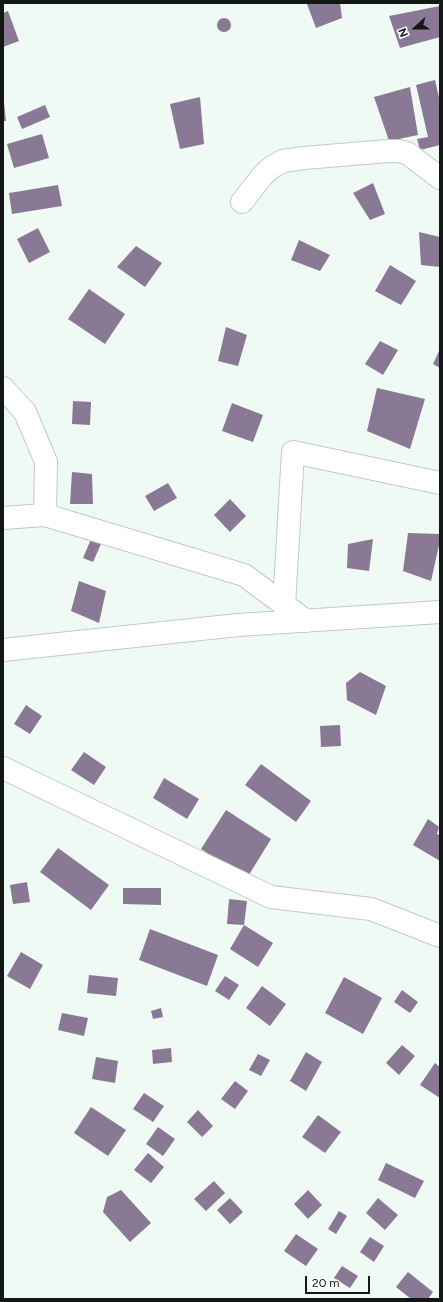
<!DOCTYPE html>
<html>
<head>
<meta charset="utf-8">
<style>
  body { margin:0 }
  #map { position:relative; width:443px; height:1302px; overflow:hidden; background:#effaf4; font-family:Figtree,sans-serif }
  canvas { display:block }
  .frame { position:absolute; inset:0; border:4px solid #141815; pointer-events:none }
  .north { position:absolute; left:395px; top:8px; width:40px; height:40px; -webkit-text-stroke:3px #fff; paint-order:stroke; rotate:249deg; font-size:11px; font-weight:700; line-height:16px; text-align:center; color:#141815 }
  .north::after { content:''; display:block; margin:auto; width:14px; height:18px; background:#141815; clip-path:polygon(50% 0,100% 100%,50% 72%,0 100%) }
  .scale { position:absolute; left:305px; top:1276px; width:65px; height:18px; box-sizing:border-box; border:2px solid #141815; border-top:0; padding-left:5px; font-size:12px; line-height:14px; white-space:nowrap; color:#141815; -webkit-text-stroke:3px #fff; paint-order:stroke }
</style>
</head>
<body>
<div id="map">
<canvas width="443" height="1302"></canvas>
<div class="frame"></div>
<div class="north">N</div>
<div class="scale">20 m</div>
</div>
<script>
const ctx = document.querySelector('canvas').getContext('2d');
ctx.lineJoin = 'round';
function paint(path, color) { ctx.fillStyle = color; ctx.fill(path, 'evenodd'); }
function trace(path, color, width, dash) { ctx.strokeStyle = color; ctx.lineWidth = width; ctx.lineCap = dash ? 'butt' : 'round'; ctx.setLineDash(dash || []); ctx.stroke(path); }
const building = new Path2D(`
  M309,3H340L342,18L316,28L307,4Z
  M440,6V37L400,48L389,16Z
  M8,11L19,41L3,47V13Z
  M217 25a7 7 0 1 1 14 0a7 7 0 1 1-14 0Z
  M435,80L440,102V145L420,150L417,139L428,137L416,85Z
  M410,87L418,135L389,141L374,97Z
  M200,97L204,144L180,149L170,104Z
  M3,102H4L6,121H3Z
  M45,105L50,117L22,129L17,117Z
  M42,134L49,158L14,168L7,144Z
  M373,183L385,214L370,220L353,193Z
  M58,185L62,206L12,214L9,193Z
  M38,228L50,252L29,263L17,239Z
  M419,232L440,237V267L421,265Z
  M299,240L330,255L320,271L291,260Z
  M136,246L162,263L145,287L117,267Z
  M390,265L416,281L401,305L375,291Z
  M89,289L125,314L105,344L68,319Z
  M226,327L247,335L238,366L218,361Z
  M380,341L398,350L383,375L365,364Z
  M440,349V368L433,364Z
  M377,388L425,399L410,449L367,431Z
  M73,401L91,402L90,425L72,424Z
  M232,403L263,415L253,442L222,431Z
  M72,472L92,474L93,504H70Z
  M168,483L177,498L154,511L145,496Z
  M230,499L246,516L230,532L214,515Z
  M408,533L440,534V541L431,581L403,571Z
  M91,539L101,544L93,562L83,558Z
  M373,539L369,571L347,568L348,544Z
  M79,581L106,591L99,623L71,611Z
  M360,672L386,686L376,715L347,700L346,683Z
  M26,705L42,716L30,734L14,724Z
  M340,725L341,746L321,747L320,726Z
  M84,752L106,767L94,785L71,770Z
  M261,764L311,801L296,822L245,785Z
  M164,778L199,799L187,819L153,798Z
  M226,810L271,839L247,878L201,849Z
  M428,819L439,827L437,834L440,835V861L413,845Z
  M58,848L109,885L91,910L40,872Z
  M27,882L30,902L13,904L10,885Z
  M123,888H161V905L123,904Z
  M229,899L247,901L244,925L227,924Z
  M244,925L273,943L258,967L230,949Z
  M150,929L218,955L207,986L139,960Z
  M21,952L43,965L30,989L7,976Z
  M89,975L118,978L116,996L87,993Z
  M225,976L239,985L229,1000L215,991Z
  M344,977L382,998L363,1034L325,1013Z
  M262,986L286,1004L270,1026L246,1008Z
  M402,990L418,1002L410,1013L394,1002Z
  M161,1008L163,1017L153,1019L151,1011Z
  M62,1013L88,1018L84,1036L58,1030Z
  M402,1045L415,1056L399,1075L386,1063Z
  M171,1048L172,1062L153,1064L152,1050Z
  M306,1052L322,1062L306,1091L290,1081Z
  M258,1054L270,1060L261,1076L249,1070Z
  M96,1057L118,1061L115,1083L92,1079Z
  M435,1063L440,1067V1098L420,1085Z
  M235,1081L248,1091L235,1109L221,1099Z
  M144,1093L164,1106L153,1122L133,1109Z
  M91,1107L126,1130L108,1156L74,1133Z
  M198,1110L213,1126L202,1137L187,1122Z
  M318,1115L341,1132L325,1153L302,1137Z
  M158,1127L175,1139L163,1156L146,1144Z
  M148,1153L164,1167L151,1183L134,1170Z
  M386,1163L424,1181L415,1198L378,1180Z
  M214,1181L225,1193L206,1211L194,1199Z
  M121,1190L151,1223L130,1242L103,1212L107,1197Z
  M308,1190L322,1205L308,1219L294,1204Z
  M230,1198L243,1212L230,1224L217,1210Z
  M378,1198L398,1215L385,1230L366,1213Z
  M339,1211L347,1216L336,1234L328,1229Z
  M296,1234L318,1249L306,1266L284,1251Z
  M370,1237L384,1246L374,1262L360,1252Z
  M342,1266L358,1276L350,1288L334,1278Z
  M408,1272L433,1292L428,1299H411L396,1287Z`);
const minor = new Path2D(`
  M242,202L263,175L272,167L283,161L304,158L388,151H399L407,153L440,178
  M3,388L25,412L46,462L45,515L244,575L306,621
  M3,518L45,515
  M284,605L293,452L440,483
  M3,650L238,625L440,612
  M3,768L271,897L371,909L440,936`);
paint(building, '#8a7995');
trace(minor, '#c0cbc5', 24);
trace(minor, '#fff', 22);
</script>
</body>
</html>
